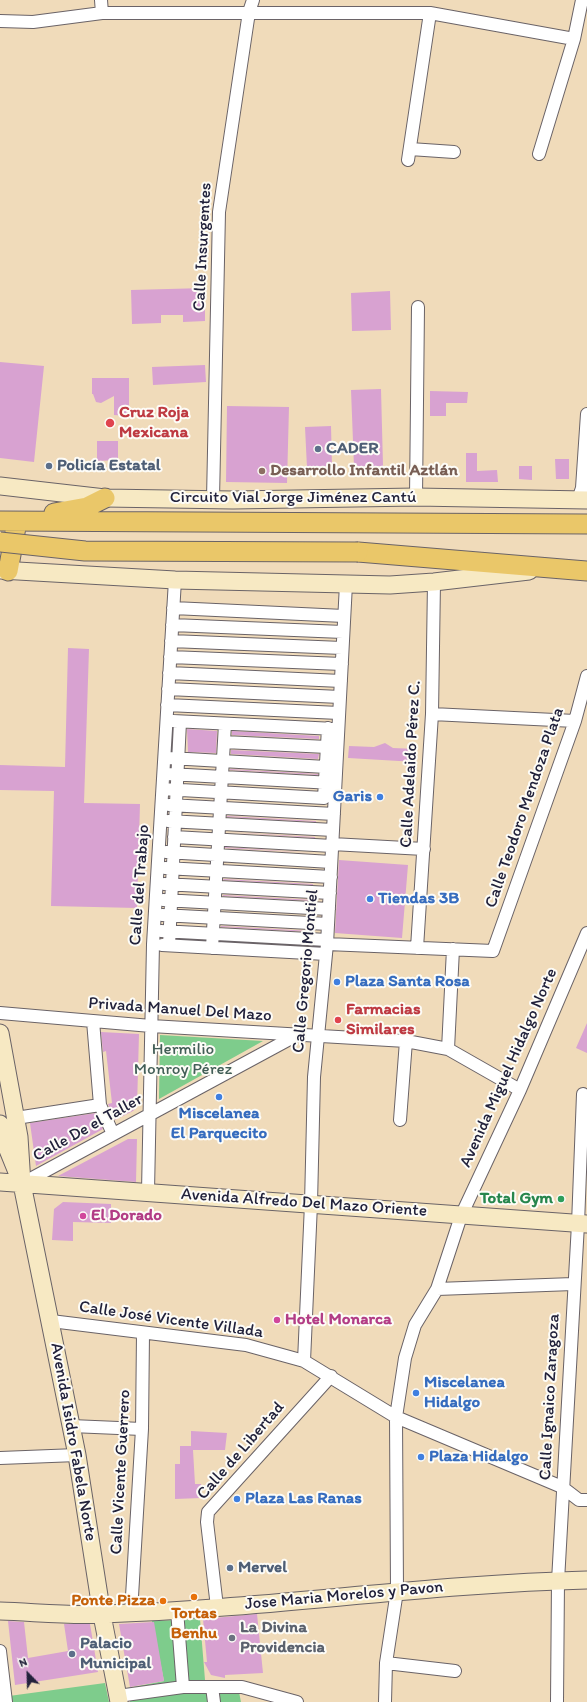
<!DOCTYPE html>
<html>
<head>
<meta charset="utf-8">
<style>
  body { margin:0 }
  #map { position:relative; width:587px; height:1702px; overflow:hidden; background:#f0dbba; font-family:Itim,sans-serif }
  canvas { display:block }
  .north { position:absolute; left:8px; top:1654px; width:40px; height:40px; -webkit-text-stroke:3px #fdfcf7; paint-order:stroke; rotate:337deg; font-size:11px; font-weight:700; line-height:16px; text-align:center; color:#22223b }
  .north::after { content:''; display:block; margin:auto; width:14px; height:18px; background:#22223b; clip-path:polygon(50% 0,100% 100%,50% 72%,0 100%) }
</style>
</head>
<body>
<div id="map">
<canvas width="587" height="1702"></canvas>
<div class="north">N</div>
</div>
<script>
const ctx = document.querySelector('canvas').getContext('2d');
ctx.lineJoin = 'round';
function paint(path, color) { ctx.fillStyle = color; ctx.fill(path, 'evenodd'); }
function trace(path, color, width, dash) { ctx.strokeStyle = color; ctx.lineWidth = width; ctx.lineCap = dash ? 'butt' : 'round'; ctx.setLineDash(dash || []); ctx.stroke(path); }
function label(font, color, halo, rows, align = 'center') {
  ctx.font = font + ' Itim,sans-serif'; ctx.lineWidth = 4; ctx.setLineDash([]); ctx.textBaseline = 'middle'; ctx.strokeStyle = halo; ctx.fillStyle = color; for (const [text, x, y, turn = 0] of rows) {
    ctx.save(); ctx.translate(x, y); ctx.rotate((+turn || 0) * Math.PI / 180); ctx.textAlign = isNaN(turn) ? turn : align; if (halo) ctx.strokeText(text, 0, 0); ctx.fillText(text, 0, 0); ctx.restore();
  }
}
const green = new Path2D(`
  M160,1035L263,1041L159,1099Z
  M200,1619L205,1680L237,1682L241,1702H130L128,1688L164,1681L152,1621Z
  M105,1683L109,1702H10L9,1696Z`);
const building = new Path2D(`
  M205,288V321L183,322V315H161V323L132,324L131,290Z
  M390,291L391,330L352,331L351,293Z
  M0,362L44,366L34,462L0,458Z
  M205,365L206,382L153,385L152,367Z
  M92,378H129V416L114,415V396L101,403L96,402L93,394H92Z
  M381,389L383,466L354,467L351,390Z
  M430,391L468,392L467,403H446V416H430Z
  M227,406L289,407L287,483L226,482Z
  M331,426L332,467L307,468L305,427Z
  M97,441H118V460L97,461Z
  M466,453H477V471L497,470L498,482H466Z
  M555,459H569V479H556Z
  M519,466H532V480L519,479Z
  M68,648L89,649L84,803L140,804L137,908L51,906L54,791L0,790V765L65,767Z
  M187,729L217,731L216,753L188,752Z
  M232,731L319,736V739L232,735Z
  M385,743L393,748L417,749L416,762L348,758L349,746L374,747Z
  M231,750L319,754L318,759L231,754Z
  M230,769L318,774V775L230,770Z
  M227,816L316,821V822L227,817Z
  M226,832L315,837V838Z
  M225,847L314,853L225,848Z
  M339,860L408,865L402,938L335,933Z
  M224,879L313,884V885L223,880Z
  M223,895L313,900V901L223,896Z
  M221,926L311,931V932L221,927Z
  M587,1023V1053L576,1048Z
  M101,1032L139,1034L137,1107L133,1111L115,1120L108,1104L112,1103L106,1051L103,1052Z
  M96,1113L103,1129L36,1166L30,1123Z
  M128,1139H137L136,1182L58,1176Z
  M63,1202L111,1204V1223L73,1222V1241L52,1240L54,1209Z
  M191,1431L227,1433L225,1450H193L195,1484H201V1498L175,1499V1464H180V1446H191Z
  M257,1614L263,1673L225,1675V1678L211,1675L204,1662H207L203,1619Z
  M8,1621L24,1622L28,1658L68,1651L64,1624H90L98,1672L15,1685Z
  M154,1622L164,1681L130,1687L119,1624Z`);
const street = new Path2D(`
  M101,0L102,13
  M0,21L33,22L102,13H430L574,39
  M410,149L454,152
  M539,154L574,39L582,0
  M408,160L430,13
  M416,497L418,307
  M213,499L219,212L249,12L253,0
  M578,500L582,488L587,414
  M173,608L344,616
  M172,625L343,632
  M171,641L342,648
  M170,657L342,664
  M169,673L341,681
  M168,689L340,697
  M167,705L339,713
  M432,714L575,721
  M173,721L335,729
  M224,742L327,747
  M170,758L326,767
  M169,774L332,783
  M163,789L324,798L328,728
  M169,805L334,814
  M168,821L333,830
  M174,837L332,846
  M332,844L424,849
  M166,852L331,862
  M165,868L331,877
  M164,884L330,893
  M163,900L329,909
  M162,915L328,924
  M161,931L327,940
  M327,944L493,951L575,721L587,676
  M162,945L326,954
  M169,945L180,722
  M212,948L225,724
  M417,948L432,714L434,582
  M0,1013L151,1026L406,1041L448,1049L520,1090
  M448,1049L453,949
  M100,1105L113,1134
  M16,1118L100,1105L93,1021
  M400,1120L406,1041
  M23,1183L297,1035
  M148,1191L153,944L175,580
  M437,1289L573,1284
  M51,1321L246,1345L304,1361L396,1417L562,1487L579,1500H587
  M304,1361L311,1204L314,1077L327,944L346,584
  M71,1426L142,1429
  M0,1458L77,1455
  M217,1607L207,1522L208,1512L331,1376
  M177,1610L183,1687
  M131,1613L142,1429L143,1333
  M0,1651L6,1702
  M386,1663L455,1671
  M212,1687L214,1702
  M118,1696L183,1687H242L297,1702
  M385,1702L386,1663L397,1591L396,1417L405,1358L415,1325L437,1289L461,1216L520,1090L587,933
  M557,1702L558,1581L578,1224L583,1094`);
const secondary = new Path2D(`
  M0,486L105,498L233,500L416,497L587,500
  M0,570L175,580L390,585L434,582L529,571
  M0,1033L19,1137L22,1184L77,1455L102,1615L119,1702
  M0,1124L4,1140L17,1172
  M0,1182L587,1224
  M0,1611C34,1612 69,1616 103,1614C264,1609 425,1584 587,1580`);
const primary = new Path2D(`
  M54,513L87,507L105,498
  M0,521L587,524
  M358,552L587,571
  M8,571L16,527`);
const primaryBridge = new Path2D(`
  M0,542L85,551L358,552`);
const markers = [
  [110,423,5,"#e0444e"],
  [318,449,4,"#5c6f8a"],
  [49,466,4,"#5c6f8a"],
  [262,471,4,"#8d6e63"],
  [380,797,4,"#3f7fe0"],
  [370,899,4,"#3f7fe0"],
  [337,982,4,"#3f7fe0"],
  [338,1020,4,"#e0444e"],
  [219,1097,4,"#3f7fe0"],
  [561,1199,4,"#2e9e5b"],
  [83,1216,4,"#d1479c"],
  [277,1320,4,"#d1479c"],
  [416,1393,4,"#3f7fe0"],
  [421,1457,4,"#3f7fe0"],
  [237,1499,4,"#3f7fe0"],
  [230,1568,4,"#5c6f8a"],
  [194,1597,4,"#e8710a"],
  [163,1601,4,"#e8710a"],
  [232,1638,4,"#6b7280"],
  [72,1654,4,"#5c6f8a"]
];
const streetNames = [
  ["Calle Insurgentes",203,247,-87],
  ["Circuito Vial Jorge Jiménez Cantú",293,498],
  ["Calle Adelaido Pérez C.",411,764,-87],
  ["Calle Teodoro Mendoza Plata",525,808,-71],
  ["Calle del Trabajo",140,885,-86],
  ["Calle Gregorio Montiel",306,971,-85],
  ["Privada Manuel Del Mazo",180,1010,4],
  ["Avenida Miguel Hidalgo Norte",509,1068,-66],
  ["Calle De el Taller",88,1128,-29],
  ["Avenida Alfredo Del Mazo Oriente",304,1203,4],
  ["Calle José Vicente Villada",171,1320,8],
  ["Calle Ignaico Zaragoza",550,1397,-87],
  ["Avenida Isidro Fabela Norte",73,1442,80],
  ["Calle de Libertad",241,1451,-49],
  ["Calle Vicente Guerrero",121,1472,-87],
  ["Jose Maria Morelos y Pavon",344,1596,-5]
];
const healthNames = [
  ["Cruz Roja",119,413],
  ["Mexicana",119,433],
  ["Farmacias",346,1010],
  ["Similares",346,1030]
];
const serviceNames = [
  ["CADER",326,449],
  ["Policía Estatal",57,466],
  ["Mervel",238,1568],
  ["Palacio",80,1644],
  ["Municipal",80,1664]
];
const educationNames = [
  ["Desarrollo Infantil Aztlán",270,471]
];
const shopNames = [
  ["Garis",372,797,"right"],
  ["Tiendas 3B",378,899],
  ["Plaza Santa Rosa",345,982],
  ["Miscelanea",219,1114,"center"],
  ["El Parquecito",219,1134,"center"],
  ["Miscelanea",424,1383],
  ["Hidalgo",424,1403],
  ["Plaza Hidalgo",429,1457],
  ["Plaza Las Ranas",245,1499]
];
const parkNames = [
  ["Hermilio",183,1050],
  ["Monroy Pérez",183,1070]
];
const leisureNames = [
  ["Total Gym",553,1199]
];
const hotelNames = [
  ["El Dorado",91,1216],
  ["Hotel Monarca",285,1320]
];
const foodNames = [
  ["Ponte Pizza",155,1601],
  ["Tortas",194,1614,"center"],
  ["Benhu",194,1634,"center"]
];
const worshipNames = [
  ["La Divina",240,1628],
  ["Providencia",240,1648]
];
paint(green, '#7ecc8c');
paint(building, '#d8a2d1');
trace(street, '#6a6367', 14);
trace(secondary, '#6a6367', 19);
trace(primary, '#6a6367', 21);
trace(street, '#fff', 12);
trace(secondary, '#f7e9c3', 17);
trace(primary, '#eac769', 19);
trace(primaryBridge, '#6a6367', 21, []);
trace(primaryBridge, '#eac769', 19);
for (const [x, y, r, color] of markers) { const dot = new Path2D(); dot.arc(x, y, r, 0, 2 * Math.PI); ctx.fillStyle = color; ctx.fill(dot); trace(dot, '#fdfcf7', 1.5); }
label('17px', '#22223b', '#fdfcf7', streetNames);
label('bold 17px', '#be3a42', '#fdfcf7', healthNames, 'left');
label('bold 17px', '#4e5e75', '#fdfcf7', serviceNames, 'left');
label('bold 17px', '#785e54', '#fdfcf7', educationNames, 'left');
label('bold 17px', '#366cbe', '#fdfcf7', shopNames, 'left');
label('17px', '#425e57', '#fdfcf7', parkNames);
label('bold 17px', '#27864d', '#fdfcf7', leisureNames, 'right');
label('bold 17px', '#b23c85', '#fdfcf7', hotelNames, 'left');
label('bold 17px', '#c56008', '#fdfcf7', foodNames, 'right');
label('bold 17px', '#5b616d', '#fdfcf7', worshipNames, 'left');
</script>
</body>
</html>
